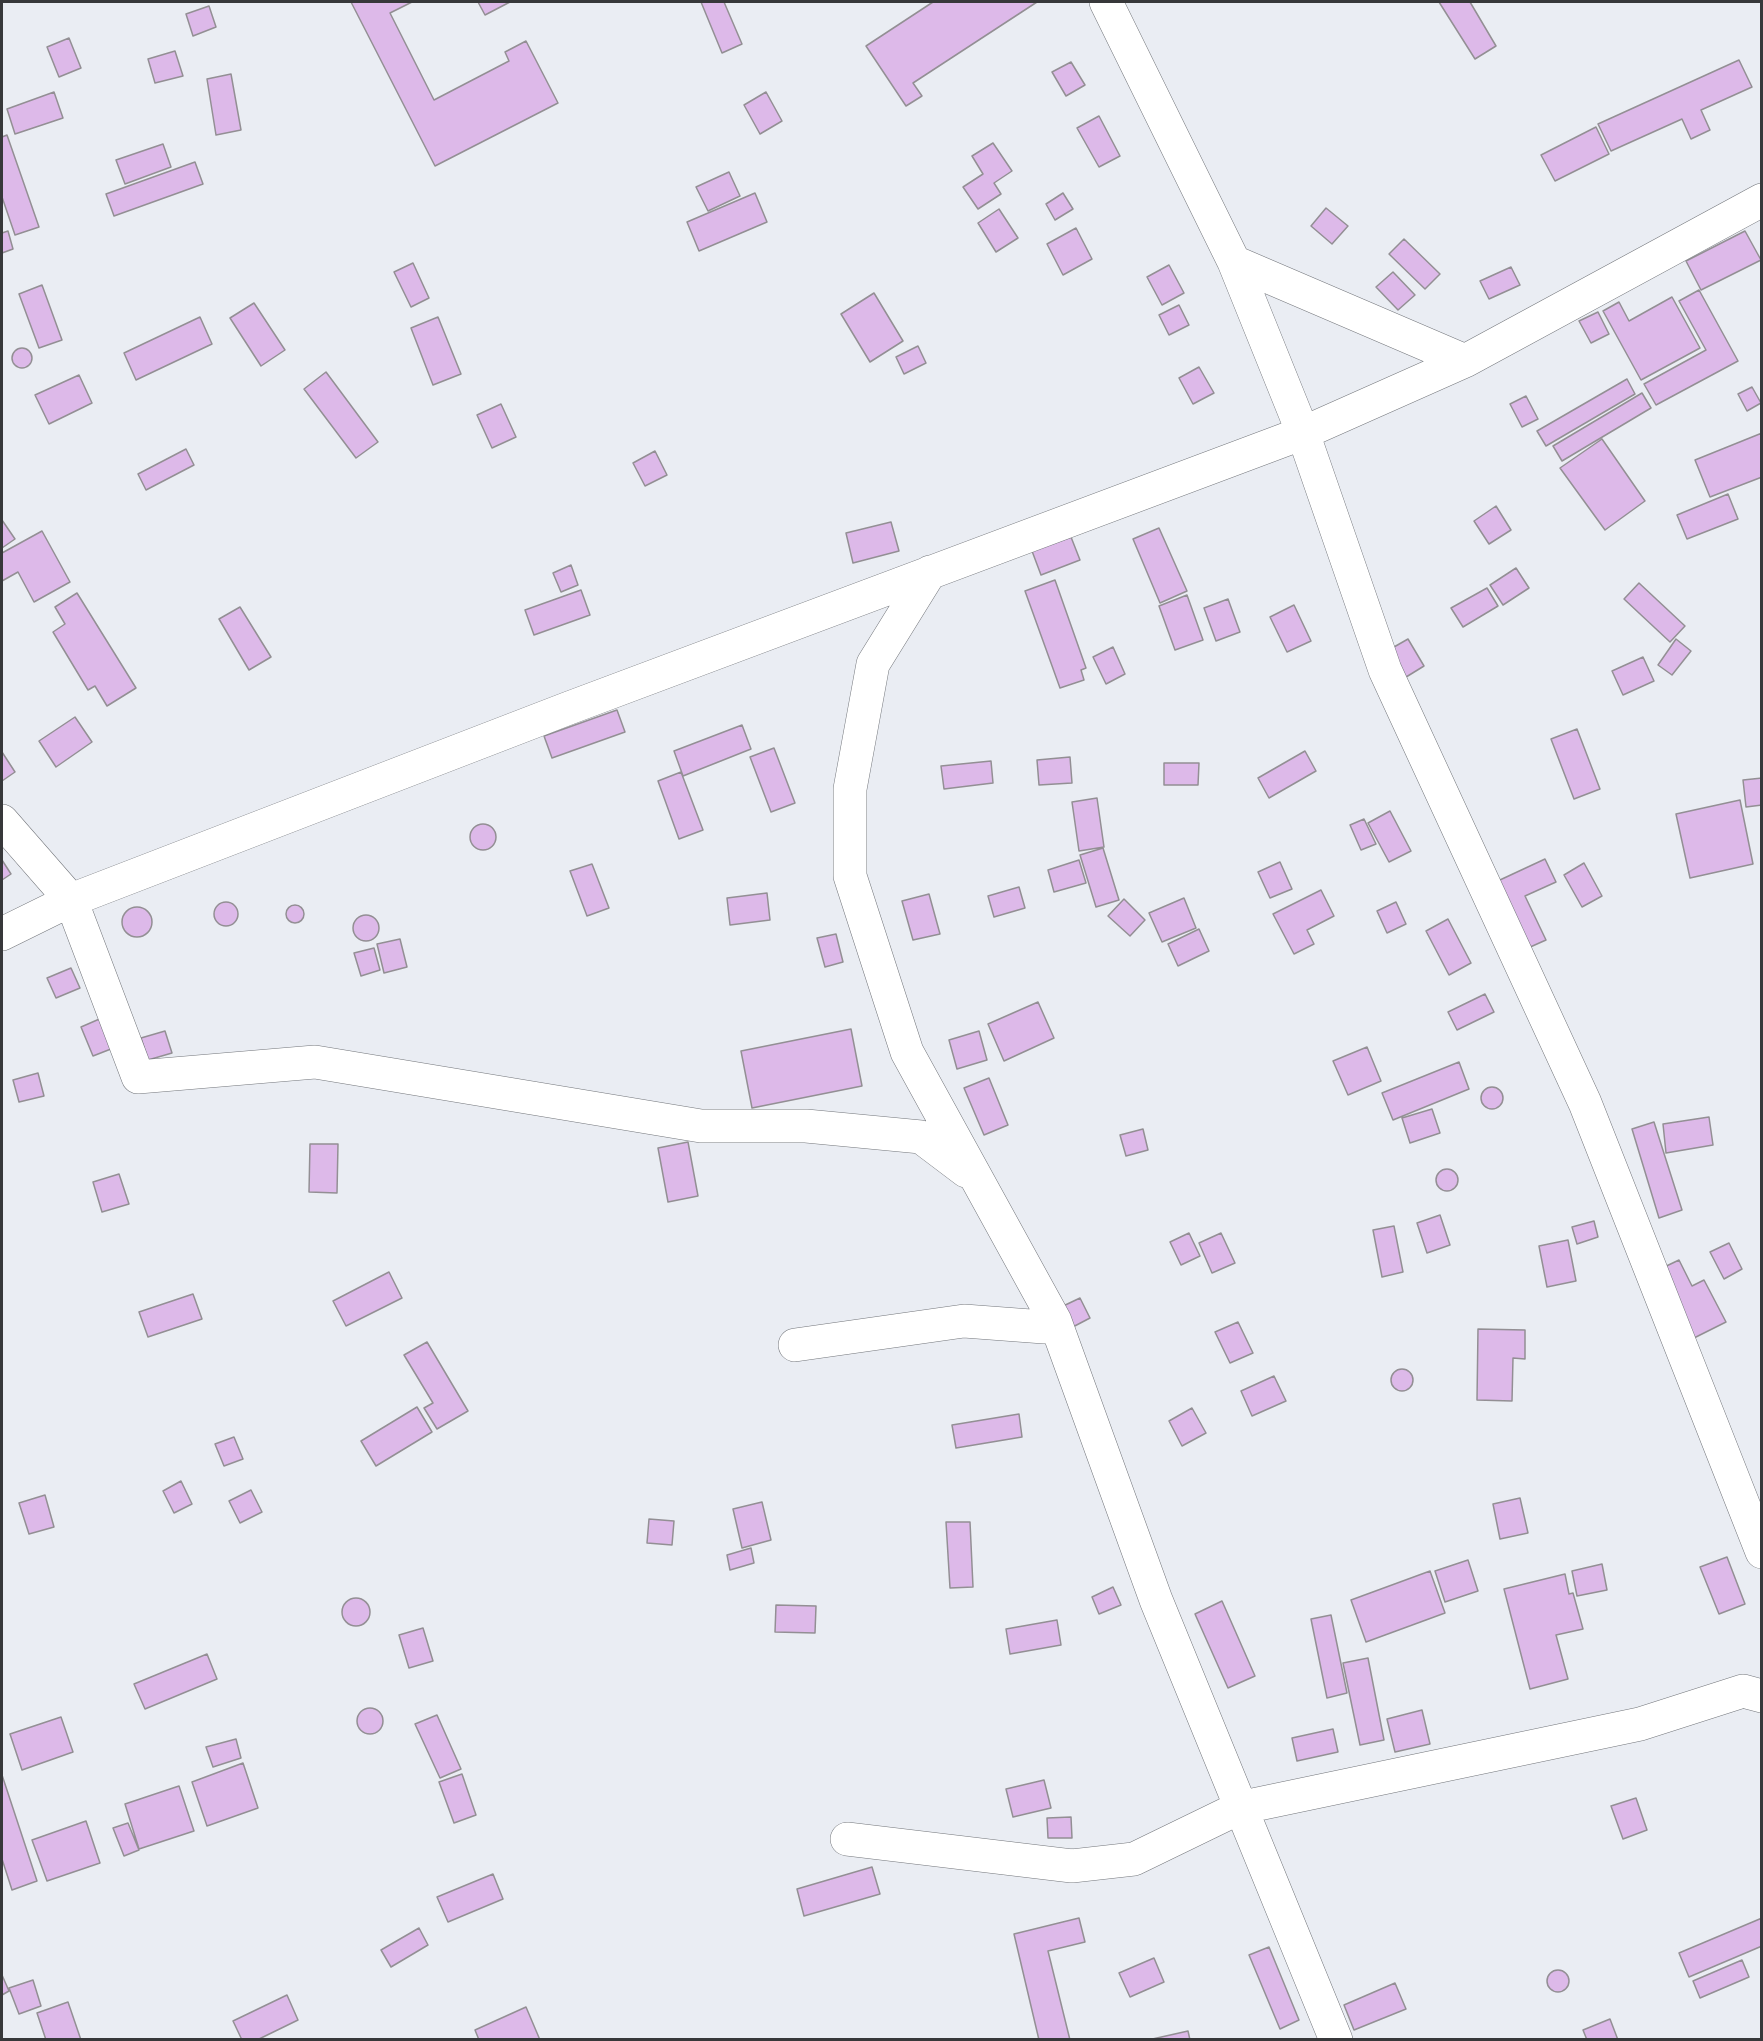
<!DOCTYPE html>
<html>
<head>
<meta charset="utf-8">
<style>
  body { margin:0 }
  #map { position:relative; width:1763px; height:2041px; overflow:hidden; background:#eaedf3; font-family:Poppins,sans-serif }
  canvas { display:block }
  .frame { position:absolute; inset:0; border:3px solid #37383a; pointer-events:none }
</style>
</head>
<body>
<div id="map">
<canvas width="1763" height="2041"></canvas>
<div class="frame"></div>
</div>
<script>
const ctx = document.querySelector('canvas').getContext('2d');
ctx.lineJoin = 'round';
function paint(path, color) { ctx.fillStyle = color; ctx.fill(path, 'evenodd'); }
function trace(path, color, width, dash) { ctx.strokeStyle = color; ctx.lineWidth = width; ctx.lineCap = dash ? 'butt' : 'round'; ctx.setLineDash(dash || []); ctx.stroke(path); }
const building = new Path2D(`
  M351,2H412L390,13L434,100L509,61L505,52L526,41L558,103L435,166Z
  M478,2H510L485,15Z
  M701,2H724L742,44L722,53Z
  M933,2H1037L913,83L922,96L906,106L866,46Z
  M1439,2H1470L1496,46L1475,59Z
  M209,6L216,27L193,36L186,14Z
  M69,38L81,68L59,77L47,47Z
  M175,51L183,76L155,83L148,59Z
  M1739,60L1752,87L1701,110L1710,130L1691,139L1682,119L1611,151L1598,124Z
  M1071,62L1085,85L1066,96L1052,72Z
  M231,74L241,130L216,135L207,79Z
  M54,92L63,118L15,134L7,109Z
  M766,92L782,121L760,134L744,105Z
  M1099,116L1120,156L1099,167L1077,128Z
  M1596,127L1609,154L1555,181L1541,155Z
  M7,135L39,227L15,235L2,197V137Z
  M993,143L1012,171L994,183L1001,194L978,209L963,187L983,174L972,156Z
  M163,144L171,167L125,184L116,160Z
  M195,162L203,184L114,216L106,194Z
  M729,172L740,196L708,211L696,187Z
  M755,193L767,222L699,251L687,222Z
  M1063,193L1073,209L1055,220L1046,204Z
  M1326,208L1348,226L1332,244L1311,226Z
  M999,209L1018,238L996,252L978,223Z
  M1076,228L1092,259L1063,275L1047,244Z
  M8,231L13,249L2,253V233Z
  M1745,231L1761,260L1701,290L1686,261Z
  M1404,239L1440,274L1425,289L1389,254Z
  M413,263L429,298L411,307L394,272Z
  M1169,265L1184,293L1162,305L1147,277Z
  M1511,267L1520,285L1489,299L1480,281Z
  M1393,272L1415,295L1398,310L1376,287Z
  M42,285L62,340L39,348L19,294Z
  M1699,290L1738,361L1656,405L1644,384L1706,350L1679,301Z
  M874,293L903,341L870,362L841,314Z
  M1672,297L1700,348L1641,380L1603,311L1619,302L1629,321Z
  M254,303L285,350L261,366L230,318Z
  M1179,305L1189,325L1169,335L1159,315Z
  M1598,312L1609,334L1591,343L1579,321Z
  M200,317L212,344L136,380L124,353Z
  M438,317L461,374L433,385L411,328Z
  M918,346L926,363L904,374L896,357Z
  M12 358a10 10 0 1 1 20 0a10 10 0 1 1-20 0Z
  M1199,367L1214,393L1193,404L1179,378Z
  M326,372L378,442L356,458L304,389Z
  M79,375L92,403L49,424L35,395Z
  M1627,379L1635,394L1546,446L1537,431Z
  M1752,387L1761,403L1747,411L1738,394Z
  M1642,393L1651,408L1562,461L1553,446Z
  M1526,396L1538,419L1522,427L1510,404Z
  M501,404L516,437L492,448L477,415Z
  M1762,433V477L1710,497L1695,460Z
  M1602,439L1645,501L1605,530L1560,468Z
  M186,449L194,465L146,490L138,474Z
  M655,451L667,475L645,486L633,463Z
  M1728,494L1738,519L1687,539L1677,515Z
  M1496,506L1511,530L1489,544L1474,521Z
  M2,520L15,539L2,548Z
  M891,522L899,551L853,563L846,533Z
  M1159,528L1187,591L1160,603L1133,539Z
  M42,531L70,582L34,602L18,572L2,581V553Z
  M1071,537L1080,560L1041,575L1032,551Z
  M571,565L578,585L561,592L553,573Z
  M1516,568L1529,588L1503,605L1490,585Z
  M1055,580L1086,668L1081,670L1084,680L1060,688L1025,591Z
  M1639,583L1685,626L1670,642L1624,599Z
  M1487,588L1498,606L1463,627L1451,608Z
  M581,590L590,615L534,635L525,610Z
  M77,593L136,688L107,706L95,686L88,690L53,632L65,624L55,607Z
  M1187,595L1203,640L1175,650L1159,606Z
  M1228,599L1240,632L1216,641L1204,608Z
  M1294,605L1311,641L1287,652L1270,617Z
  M240,607L271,657L249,670L219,619Z
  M1408,639L1424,666L1398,682L1380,655Z
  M1676,639L1691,651L1672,675L1658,665Z
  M1113,647L1125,674L1106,684L1093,657Z
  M1643,657L1654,681L1623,695L1612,671Z
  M617,710L625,732L552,758L544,736Z
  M75,717L92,742L56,767L39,741Z
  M742,725L751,749L683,776L674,751Z
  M1577,729L1600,789L1574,799L1551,739Z
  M774,748L795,803L771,812L750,757Z
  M1305,751L1316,771L1269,798L1258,778Z
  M2,752L15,772L2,781Z
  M1070,757L1072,783L1039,785L1037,760Z
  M991,761L993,783L944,789L941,766Z
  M1164,763H1199L1198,785H1164Z
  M681,772L703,830L679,839L658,781Z
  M1762,778V805L1746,807L1743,780Z
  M1097,798L1104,847L1079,851L1072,802Z
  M1740,800L1753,864L1690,878L1676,814Z
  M1390,811L1411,851L1389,862L1368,823Z
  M1364,819L1376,844L1361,850L1350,825Z
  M470 837a13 13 0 1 1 26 0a13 13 0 1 1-26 0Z
  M1103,848L1119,900L1096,907L1080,855Z
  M1545,859L1556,882L1525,896L1546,940L1519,952L1487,886Z
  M2,860L11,874L2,880Z
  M1079,860L1086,883L1054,892L1048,870Z
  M1280,862L1292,889L1270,898L1258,872Z
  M1584,863L1602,896L1582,907L1564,875Z
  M592,864L609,908L587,916L570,871Z
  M1019,887L1025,908L994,917L988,896Z
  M1321,890L1334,916L1307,930L1314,944L1294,954L1273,914Z
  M767,893L770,920L730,925L727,898Z
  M929,894L940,934L913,940L902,901Z
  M1184,898L1196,928L1162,942L1149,913Z
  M1124,899L1145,920L1130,936L1108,916Z
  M214 914a12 12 0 1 1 24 0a12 12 0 1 1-24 0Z
  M1396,902L1406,924L1387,933L1377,911Z
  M286 914a9 9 0 1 1 18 0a9 9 0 1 1-18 0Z
  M122 922a15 15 0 1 1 30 0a15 15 0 1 1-30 0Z
  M353 928a13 13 0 1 1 26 0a13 13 0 1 1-26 0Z
  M1448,919L1471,963L1449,975L1426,931Z
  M1199,929L1209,951L1178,966L1168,944Z
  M836,934L843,962L825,967L817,938Z
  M400,939L407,967L384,973L377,944Z
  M374,948L380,970L361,976L354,953Z
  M71,968L80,988L56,998L47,978Z
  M1485,994L1494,1012L1457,1030L1448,1012Z
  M1038,1002L1054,1038L1004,1061L988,1024Z
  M104,1017L116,1047L93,1056L81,1027Z
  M851,1029L862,1086L752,1108L741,1051Z
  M165,1031L172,1053L148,1060L141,1038Z
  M979,1031L987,1060L957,1069L949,1040Z
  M1367,1047L1381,1081L1348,1095L1333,1061Z
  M1459,1062L1469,1089L1393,1120L1382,1093Z
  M38,1073L44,1096L19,1102L13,1080Z
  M989,1078L1008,1125L984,1135L964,1088Z
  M1481 1098a11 11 0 1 1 22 0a11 11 0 1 1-22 0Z
  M1432,1109L1440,1133L1410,1143L1402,1118Z
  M1709,1117L1713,1145L1666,1153L1663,1124Z
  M1654,1122L1682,1210L1659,1218L1632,1129Z
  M1143,1129L1148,1150L1126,1156L1120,1135Z
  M688,1142L698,1196L668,1202L658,1148Z
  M310,1144H338L337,1193L309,1192Z
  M1436 1180a11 11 0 1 1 22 0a11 11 0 1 1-22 0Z
  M119,1174L129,1204L102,1212L93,1182Z
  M1440,1215L1450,1245L1427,1253L1417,1223Z
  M1594,1221L1598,1237L1577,1244L1572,1227Z
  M1394,1226L1403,1272L1382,1277L1373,1230Z
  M1189,1233L1200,1256L1181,1265L1170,1242Z
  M1221,1233L1235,1263L1212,1273L1199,1243Z
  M1568,1240L1576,1281L1547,1287L1539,1246Z
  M1729,1243L1742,1269L1724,1279L1710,1252Z
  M1679,1260L1692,1286L1704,1280L1726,1322L1692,1339L1658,1270Z
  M389,1272L402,1298L346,1326L333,1301Z
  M193,1294L202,1319L148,1337L139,1312Z
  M1080,1298L1090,1318L1069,1329L1059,1308Z
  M1238,1322L1253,1353L1230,1363L1215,1332Z
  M1478,1329L1525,1330V1359L1513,1358L1512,1401L1477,1400Z
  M427,1342L468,1411L437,1429L424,1408L433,1403L404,1355Z
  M1391 1380a11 11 0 1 1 22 0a11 11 0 1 1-22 0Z
  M1274,1376L1286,1401L1252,1416L1241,1391Z
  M417,1407L432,1432L376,1466L361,1441Z
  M1192,1408L1206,1433L1182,1446L1169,1421Z
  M1019,1414L1022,1437L956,1448L952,1425Z
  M234,1437L243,1459L224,1466L215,1444Z
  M181,1481L192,1504L174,1513L163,1491Z
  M251,1490L262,1512L240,1523L229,1501Z
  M45,1495L54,1527L29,1534L19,1503Z
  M1520,1498L1528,1533L1500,1539L1493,1504Z
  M762,1502L771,1540L742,1548L733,1509Z
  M649,1519L674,1521L672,1545L647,1543Z
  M946,1522H970L973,1587L950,1588Z
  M751,1548L754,1563L730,1570L727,1555Z
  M1727,1557L1745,1604L1719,1614L1700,1567Z
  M1468,1560L1478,1591L1445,1602L1435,1571Z
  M1602,1564L1607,1590L1577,1596L1572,1571Z
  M1430,1571L1445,1613L1366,1642L1351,1600Z
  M1565,1574L1569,1594L1573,1593L1583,1629L1556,1635L1568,1679L1530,1689L1504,1589Z
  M1113,1587L1121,1605L1099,1614L1092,1597Z
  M342 1612a14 14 0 1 1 28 0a14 14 0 1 1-28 0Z
  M1222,1601L1255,1676L1228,1688L1195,1614Z
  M776,1605L816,1606L815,1633L775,1632Z
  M1331,1615L1347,1693L1327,1698L1311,1619Z
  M1057,1620L1061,1645L1010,1654L1006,1629Z
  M423,1628L433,1661L409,1668L399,1635Z
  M207,1654L217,1679L145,1709L134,1684Z
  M1368,1658L1384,1740L1360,1745L1343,1663Z
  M357 1721a13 13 0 1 1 26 0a13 13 0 1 1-26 0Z
  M1422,1710L1430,1744L1395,1752L1387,1719Z
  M437,1715L461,1769L440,1778L415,1724Z
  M61,1717L73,1752L22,1770L10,1734Z
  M1333,1729L1338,1752L1297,1761L1292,1738Z
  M236,1739L241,1758L213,1767L206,1747Z
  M243,1763L258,1808L207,1826L192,1782Z
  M462,1774L476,1815L454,1823L439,1782Z
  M2,1775L37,1881L12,1890L2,1859Z
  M1044,1780L1051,1808L1013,1817L1006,1789Z
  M179,1786L194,1831L139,1849L125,1804Z
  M1636,1798L1647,1830L1623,1839L1611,1806Z
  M1071,1817L1072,1838H1048L1047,1818Z
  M86,1821L100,1863L47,1881L32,1840Z
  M128,1823L139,1850L124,1856L113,1828Z
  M872,1867L880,1894L804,1916L797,1889Z
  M493,1874L503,1899L448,1922L437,1897Z
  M1079,1918L1085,1942L1048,1951L1070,2040H1039L1014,1934Z
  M1762,1918V1946L1689,1977L1679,1953Z
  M419,1928L428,1945L391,1967L381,1950Z
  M1269,1947L1299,2020L1280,2029L1249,1955Z
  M1154,1958L1164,1982L1130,1997L1119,1973Z
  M1742,1960L1749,1977L1700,1998L1693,1981Z
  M1547 1981a11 11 0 1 1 22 0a11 11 0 1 1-22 0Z
  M2,1975L9,1991L2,1995Z
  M33,1980L41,2006L19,2014L9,1988Z
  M1395,1983L1406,2009L1354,2030L1344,2005Z
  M287,1995L298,2020L257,2040H242L233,2021Z
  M68,2002L81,2040H46L37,2013Z
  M526,2007L540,2040H479L475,2030Z
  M1610,2019L1618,2040H1587L1583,2030Z
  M1188,2031L1190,2040H1148Z`);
const minor = new Path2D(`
  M1106,2L1234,262L1465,361
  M1234,262L1303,433L1385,670L1585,1103L1762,1552
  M930,572L873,664L850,789V876L907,1052L1055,1321L1156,1600L1336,2040
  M2,821L71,900L138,1077L315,1062L701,1126H806L921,1137L966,1171
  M2,934L71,900L569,708L1303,433L1465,361L1762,200
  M795,1345L964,1321L1044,1327L1055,1321
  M847,1839L1072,1866L1134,1859L1239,1808L1640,1724L1743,1691L1762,1696`);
paint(building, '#ddb9e9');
trace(building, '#938f94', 1.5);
trace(minor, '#73767b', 34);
trace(minor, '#fff', 33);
</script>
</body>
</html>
